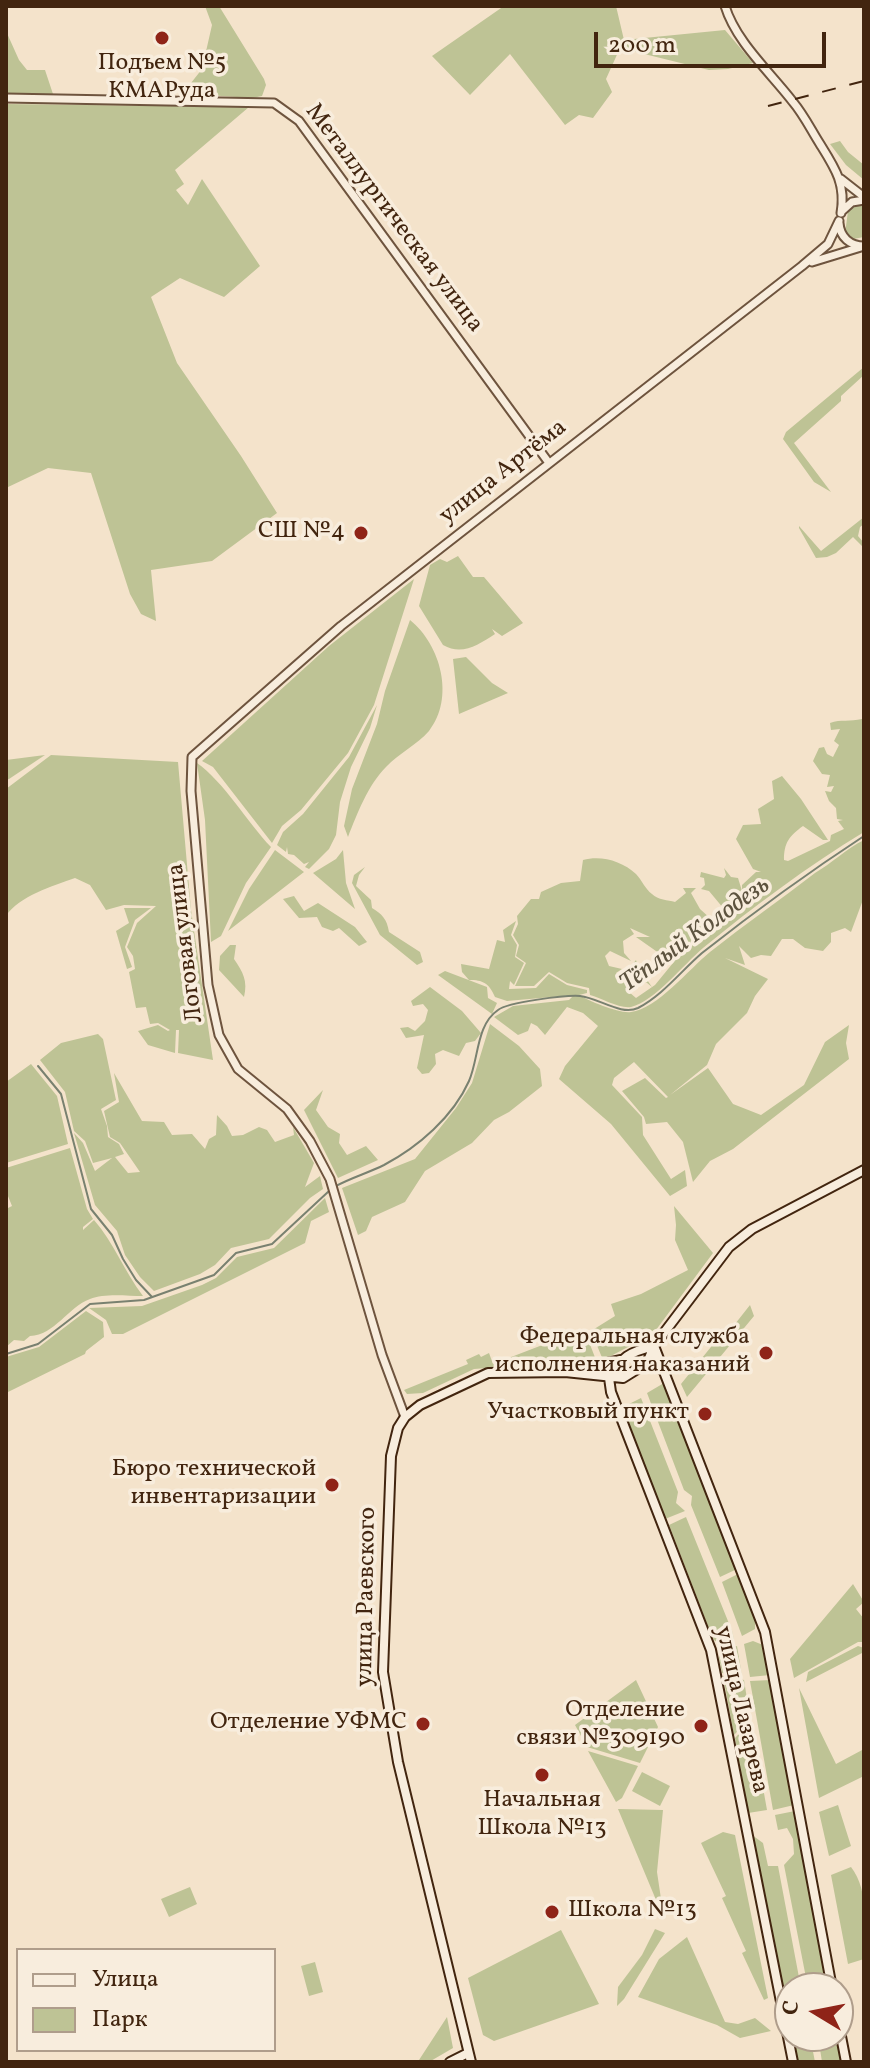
<!DOCTYPE html>
<html>
<head>
<meta charset="utf-8">
<style>
  body { margin:0 }
  #map { position:relative; width:870px; height:2068px; overflow:hidden; background:#f4e3cb; font-family:Vollkorn,serif }
  canvas { display:block }
  .frame { position:absolute; inset:0; border:8px solid #42250f; pointer-events:none }
  .legend { position:absolute; left:16px; top:1948px; width:260px; height:104px; box-sizing:border-box; background:#f8eddd; border:2px solid #af9d8b; margin:0; padding:10px 14px; list-style:none; font-size:24px; color:#42250f }
  .legend li { display:flex; align-items:center; gap:16px; height:40px }
  .legend b { width:40px; border:2px solid #af9d8b }
  .north { position:absolute; left:774px; top:1972px; width:80px; height:80px; box-sizing:border-box; background:#f8eddd; border:2px solid #af9d8b; border-radius:50%; rotate:280deg; font-size:22px; font-weight:700; line-height:32px; text-align:center; color:#42250f }
  .north::after { content:''; display:block; margin:auto; width:28px; height:36px; background:#8f2418; clip-path:polygon(50% 0,100% 100%,50% 72%,0 100%) }
  .scale { position:absolute; left:594px; top:32px; width:232px; height:36px; box-sizing:border-box; border:4px solid #42250f; border-top:0; padding-left:10px; font-size:24px; line-height:28px; white-space:nowrap; color:#42250f; -webkit-text-stroke:6px #f8eddd; paint-order:stroke }
</style>
</head>
<body>
<div id="map">
<canvas width="870" height="2068"></canvas>
<div class="frame"></div>
<ul class="legend">
<li><b style="height:10px;background:#f8eddd"></b>Улица</li>
<li><b style="height:22px;background:#bec395"></b>Парк</li>
</ul>
<div class="north">С</div>
<div class="scale">200 m</div>
</div>
<script>
const ctx = document.querySelector('canvas').getContext('2d');
ctx.lineJoin = 'round';
function paint(path, color) { ctx.fillStyle = color; ctx.fill(path, 'evenodd'); }
function trace(path, color, width, dash) { ctx.strokeStyle = color; ctx.lineWidth = width; ctx.lineCap = dash ? 'butt' : 'round'; ctx.setLineDash(dash || []); ctx.stroke(path); }
function label(font, color, halo, rows, align = 'center') {
  ctx.font = font + ' Vollkorn,serif'; ctx.lineWidth = 7; ctx.setLineDash([]); ctx.textBaseline = 'middle'; ctx.strokeStyle = halo; ctx.fillStyle = color; for (const [text, x, y, turn = 0] of rows) {
    ctx.save(); ctx.translate(x, y); ctx.rotate((+turn || 0) * Math.PI / 180); ctx.textAlign = isNaN(turn) ? turn : align; if (halo) ctx.strokeText(text, 0, 0); ctx.fillText(text, 0, 0); ctx.restore();
  }
}
const green = new Path2D(`
  M205,6H219L264,79L266,85L262,96L252,98L191,94V83L202,69L212,25Z
  M504,6H616L624,40L725,30L753,63L728,69L709,70L620,48L606,79L612,92L593,118L579,115L565,125L510,54L470,95L432,56Z
  M6,31L19,60L27,70H45L53,94H6Z
  M6,104L249,107L175,170L184,184L176,190L188,205L202,179L260,266L224,297L180,278L151,297L177,363L241,456L277,513L212,561L151,570L156,621L141,614L130,594L91,473L48,468L6,488Z
  M840,141L848,152L864,165V180L846,165L830,144Z
  M857,204L864,206V237L853,239L845,234L848,211Z
  M864,367V375L841,396V401L794,443L831,492L814,482L783,439L786,432Z
  M864,517V524L860,527L858,536L864,543V548L853,537L836,553L827,557L816,558L799,528V526L821,551Z
  M458,556L473,577H484L523,623L502,636L492,629L495,634C478,645 462,656 443,645L419,606L430,565L440,559L447,562Z
  M414,579L374,705L348,753L301,810L282,826L272,843L213,767L202,761L329,646Z
  M410,620C441,645 455,698 429,731C417,745 399,753 386,767C368,785 357,814 348,837L344,826L352,789L377,724L385,691Z
  M466,657L492,683L508,693L459,714L453,659Z
  M377,705L370,728L351,767L340,802L336,835L329,849L309,869L305,867L309,862L304,864L294,855L288,854L287,847L286,852L277,845L283,832L303,814L349,757Z
  M864,713V832C808,866 753,907 703,948C684,964 655,1001 631,1007C620,1009 601,998 590,995L589,988L567,983L549,972L534,986H515L526,963L516,956L519,945L513,935L518,924L517,916L531,899H539L541,892L561,883L580,881L583,860C601,855 622,861 636,874C642,880 645,889 652,894C658,900 668,900 675,902L686,893L683,888H696L691,893L700,909L711,919L724,909L709,891L701,889L705,885L704,878L700,877L701,872L724,878L726,875L724,868L731,877L738,878L742,891V885L756,872H761L753,869L736,839L743,825L761,824L758,809L774,799L772,781L782,776L801,799L828,840H823L803,826C789,836 784,843 784,860L788,861L830,841L831,835L844,829L838,821L843,820L837,819L836,808L829,801L825,791L831,792L834,786L827,787L830,775L822,774L813,761L819,748L824,747L827,754L833,757L839,745L834,741L840,729L831,730L830,723C841,719 850,722 862,719ZM630,928L650,937H636L673,963L655,985L636,998L629,992L641,978L652,987L638,967L636,960L632,965L637,975L626,983L616,973L622,969L609,966L605,956L610,951L631,961L624,953L623,941L634,934Z
  M45,755L9,779L6,780V760Z
  M51,755L178,762L191,910L213,1060L178,1053L179,1030H176L175,1053L148,1045L138,1031L158,1025L168,1031L170,1030L158,1023L150,1024L146,1007L136,1008L129,972L135,969L133,956L127,947L137,923L156,906L124,905L106,910L90,885L75,878C53,886 19,896 6,916V789Z
  M197,763C224,782 247,822 271,847L246,883L221,936L211,942L205,820Z
  M864,840V897L851,932L845,928L831,933V942L823,951L805,948L793,939H782L771,956L761,955L751,958L739,946L745,965L725,958L768,979L755,996L747,1013L716,1044L707,1065L670,1095L708,1068L733,1104L761,1115L804,1085L825,1042L849,1025L846,1043L849,1059L733,1149L710,1161L693,1182L683,1142L667,1122L646,1124L644,1117L622,1091L645,1078L666,1098L668,1097L634,1062L614,1078L612,1085L642,1117L643,1135L671,1179L685,1170L687,1186L670,1196L611,1124L559,1079L565,1066L598,1026L583,1013L567,1007L545,1035L537,1026L531,1023L528,1031L518,1035L494,1017L513,1006L569,1000L574,995L507,1001L495,997C489,983 483,980 469,980L462,972L461,964L489,969L497,940L505,942L503,930L516,921L511,935L517,945L515,957L524,963L514,985L510,981L509,989L536,988L549,974L567,985L587,990V993L579,995C589,1001 620,1014 631,1012C657,1009 689,969 710,952C744,925 780,900 815,873C832,863 846,849 864,840Z
  M275,850L304,872L228,931L249,889Z
  M343,850L346,883L355,909L313,873L336,859Z
  M365,867L359,875L356,886L371,900L372,908C382,914 387,919 389,932L420,952L423,962L417,965L380,935L352,883L354,875Z
  M294,896L304,911L318,903L355,927L367,942L359,946L339,928L333,931L322,927L317,917L299,918L283,899Z
  M124,908H151L135,920L125,947L132,967L127,969L116,931L129,923Z
  M230,945H236L234,959C243,972 248,981 244,997L219,970L220,956Z
  M445,971L487,987L488,998L497,1003L492,1014L438,975Z
  M430,987L462,1011L481,1033L475,1041L466,1043L459,1056L443,1050L435,1054L436,1064L429,1073L422,1074L417,1068L424,1035L406,1038L400,1028L408,1027L415,1031L425,1021L428,1010L423,1004L413,1006L411,1001Z
  M490,1024L519,1046L540,1069L542,1086L509,1112L494,1120L472,1143L425,1171L405,1202L372,1217L366,1231L358,1235L342,1188L415,1159L456,1108L472,1083Z
  M98,1034L103,1039L116,1100L101,1109L107,1126L108,1137L119,1144L124,1154L115,1157L128,1173L140,1172L120,1143L110,1137L104,1111L119,1102L114,1073L142,1121L164,1122L172,1135L192,1134L205,1149L209,1139L216,1135L217,1115L227,1126L232,1136L243,1135L259,1127L267,1130L275,1142L294,1135L293,1127L314,1163L305,1187L320,1176L323,1189L310,1198L269,1239L231,1248L215,1265L200,1274L154,1291L140,1277L125,1255L117,1231L95,1205L74,1133L83,1143L95,1171L112,1158L93,1163L85,1141L74,1131L65,1092L40,1060L61,1043Z
  M31,1064L57,1096L68,1144L6,1163V1082Z
  M323,1090L316,1110L328,1127L340,1134L339,1143L347,1155L366,1146L378,1160L338,1178L304,1110Z
  M70,1148L87,1209L93,1219L83,1227V1230L94,1220C114,1243 124,1271 143,1296C127,1296 104,1293 90,1299C68,1307 55,1335 30,1336L24,1341L14,1340L6,1347V1209L12,1206L6,1191V1168Z
  M325,1198L329,1212L311,1221L305,1243L123,1334H112L106,1320L89,1308L142,1306L202,1285L216,1278L237,1257L274,1248Z
  M674,1206L713,1253L653,1334L603,1360L591,1331L615,1316L611,1304L641,1294L688,1270L675,1240L676,1225Z
  M750,1305L754,1316L687,1397L681,1384L719,1337L724,1338Z
  M86,1311L103,1322L104,1337L86,1351L85,1354L6,1393V1357L39,1347Z
  M584,1329L596,1360L474,1369L423,1393L407,1394L404,1390L468,1364L466,1360L479,1354L481,1357L489,1353L493,1364Z
  M664,1383L737,1569L720,1577L691,1505L692,1496L684,1490L647,1393Z
  M641,1398L678,1492L676,1503L685,1511L665,1519L623,1407Z
  M686,1517L732,1631L734,1639L723,1643L715,1641L712,1637L669,1525Z
  M738,1574L755,1616V1629L742,1636L722,1582Z
  M853,1584L864,1602L856,1609L864,1619V1642H858L794,1678L790,1659Z
  M753,1641L763,1645L770,1675L750,1677L744,1644Z
  M737,1646L742,1676L722,1673L719,1657L725,1650Z
  M858,1646L864,1648V1652L806,1682L808,1672Z
  M723,1676L744,1680L750,1718L734,1735Z
  M636,1680L658,1727L640,1763L587,1747L575,1725Z
  M771,1680L794,1805L773,1810L750,1681Z
  M799,1688L836,1764L864,1749V1776L819,1798Z
  M751,1721L767,1810L748,1813L735,1738Z
  M588,1751L638,1766L622,1798L616,1802Z
  M642,1772L670,1786L660,1806L632,1791Z
  M838,1805L851,1846L829,1856L819,1812Z
  M618,1809L663,1810L657,1872L664,1919Z
  M795,1811L827,1985L808,1988L784,1865L794,1854L793,1839L787,1828L778,1830L775,1815Z
  M723,1832L735,1835L768,1998L764,2000L742,1953L746,1951L722,1898L726,1896L701,1843Z
  M752,1835L763,1843L768,1866H778L801,1988H790V1993L784,1994Z
  M851,1867C870,1892 864,1928 864,1959L848,1964L831,1875Z
  M190,1887L197,1904L169,1917L161,1899Z
  M655,1929L665,1933L624,1999L617,2006L618,1987L642,1955Z
  M561,1930L599,2004L494,2041L483,2035L468,1978Z
  M687,1937L725,2022L738,2024L755,2018L771,2031L740,2038L717,2025L638,1997L659,1959Z
  M315,1962L323,1992L309,1996L301,1966Z
  M447,2017L453,2048L429,2062L419,2060Z
  M792,2036H810L815,2062H797Z
  M818,2036H837L841,2062H822Z`);
const stream = new Path2D(`
  M38,1066L61,1094L91,1209L112,1235L123,1259L136,1280L152,1297
  M334,1187C350,1178 368,1173 384,1165C418,1147 453,1117 469,1081C479,1058 476,1025 498,1010C508,1002 566,995 580,996C599,998 621,1016 638,1008C663,995 681,971 702,953C754,912 809,872 864,836
  M6,1354L38,1344L90,1304L144,1300L214,1275L236,1253L272,1244L329,1191`);
const tertiary = new Path2D(`
  M725,6C736,42 770,72 793,102C804,115 811,130 820,144C835,168 846,184 841,213
  M6,98L274,103L299,121L549,463
  M841,179L864,197
  M842,211L852,202L864,200
  M839,223C840,237 850,246 864,246
  M812,262L861,247
  M405,1417L382,1355L330,1179L310,1141L287,1109L238,1069L219,1035L208,985L191,791L192,757L341,626L802,266L828,244L839,221`);
const secondary = new Path2D(`
  M654,1346L765,1632L832,1988
  M570,1371L620,1360
  M609,1378L611,1392L711,1650L793,2062
  M609,1378C622,1357 629,1352 654,1346
  M838,2021L846,2062
  M450,2062L468,2053
  M471,2062L398,1762L383,1672L391,1456L398,1428L405,1417L420,1405L488,1373L565,1372L623,1378L647,1363L654,1346L729,1247L752,1229L864,1170`);
const rail = new Path2D(`
  M768,106L864,81`);
const markers = [
  [162,38,8,"#8f2418"],
  [361,533,8,"#8f2418"],
  [766,1353,8,"#8f2418"],
  [705,1414,8,"#8f2418"],
  [332,1485,8,"#8f2418"],
  [423,1724,8,"#8f2418"],
  [701,1726,8,"#8f2418"],
  [542,1775,8,"#8f2418"],
  [552,1912,8,"#8f2418"]
];
const poiNames = [
  ["Подъем №5",162,65,"center"],
  ["КМАРуда",162,93,"center"],
  ["СШ №4",345,533],
  ["Федеральная служба",750,1339],
  ["исполнения наказаний",750,1367],
  ["Участковый пункт",689,1414],
  ["Бюро технической",316,1471],
  ["инвентаризации",316,1499],
  ["Отделение",685,1712],
  ["связи №309190",685,1740],
  ["Отделение УФМС",407,1724],
  ["Начальная",542,1802,"center"],
  ["Школа №13",542,1830,"center"],
  ["Школа №13",568,1912,"left"]
];
const streetNames = [
  ["Металлургическая улица",393,219,53],
  ["улица Артёма",504,473,-38],
  ["Логовая улица",187,943,-97],
  ["улица Раевского",368,1597,-89],
  ["улица Лазарева",740,1710,77]
];
const waterNames = [
  ["Тёплый Колодезь",696,936,-36]
];
paint(green, '#bec395');
trace(stream, '#798170', 2);
trace(tertiary, '#6e543e', 11);
trace(secondary, '#42250f', 12);
trace(tertiary, '#f8eddd', 7);
trace(secondary, '#f8eddd', 8);
trace(rail, '#42250f', 2, [14, 14]);
for (const [x, y, r, color] of markers) { const dot = new Path2D(); dot.arc(x, y, r, 0, 2 * Math.PI); ctx.fillStyle = color; ctx.fill(dot); trace(dot, '#f8eddd', 3); }
label('24px', '#42250f', '#f8eddd', poiNames, 'right');
label('24px', '#42250f', '#f8eddd', streetNames);
label('italic 26px', '#5d533f', '#f8eddd', waterNames);
</script>
</body>
</html>
